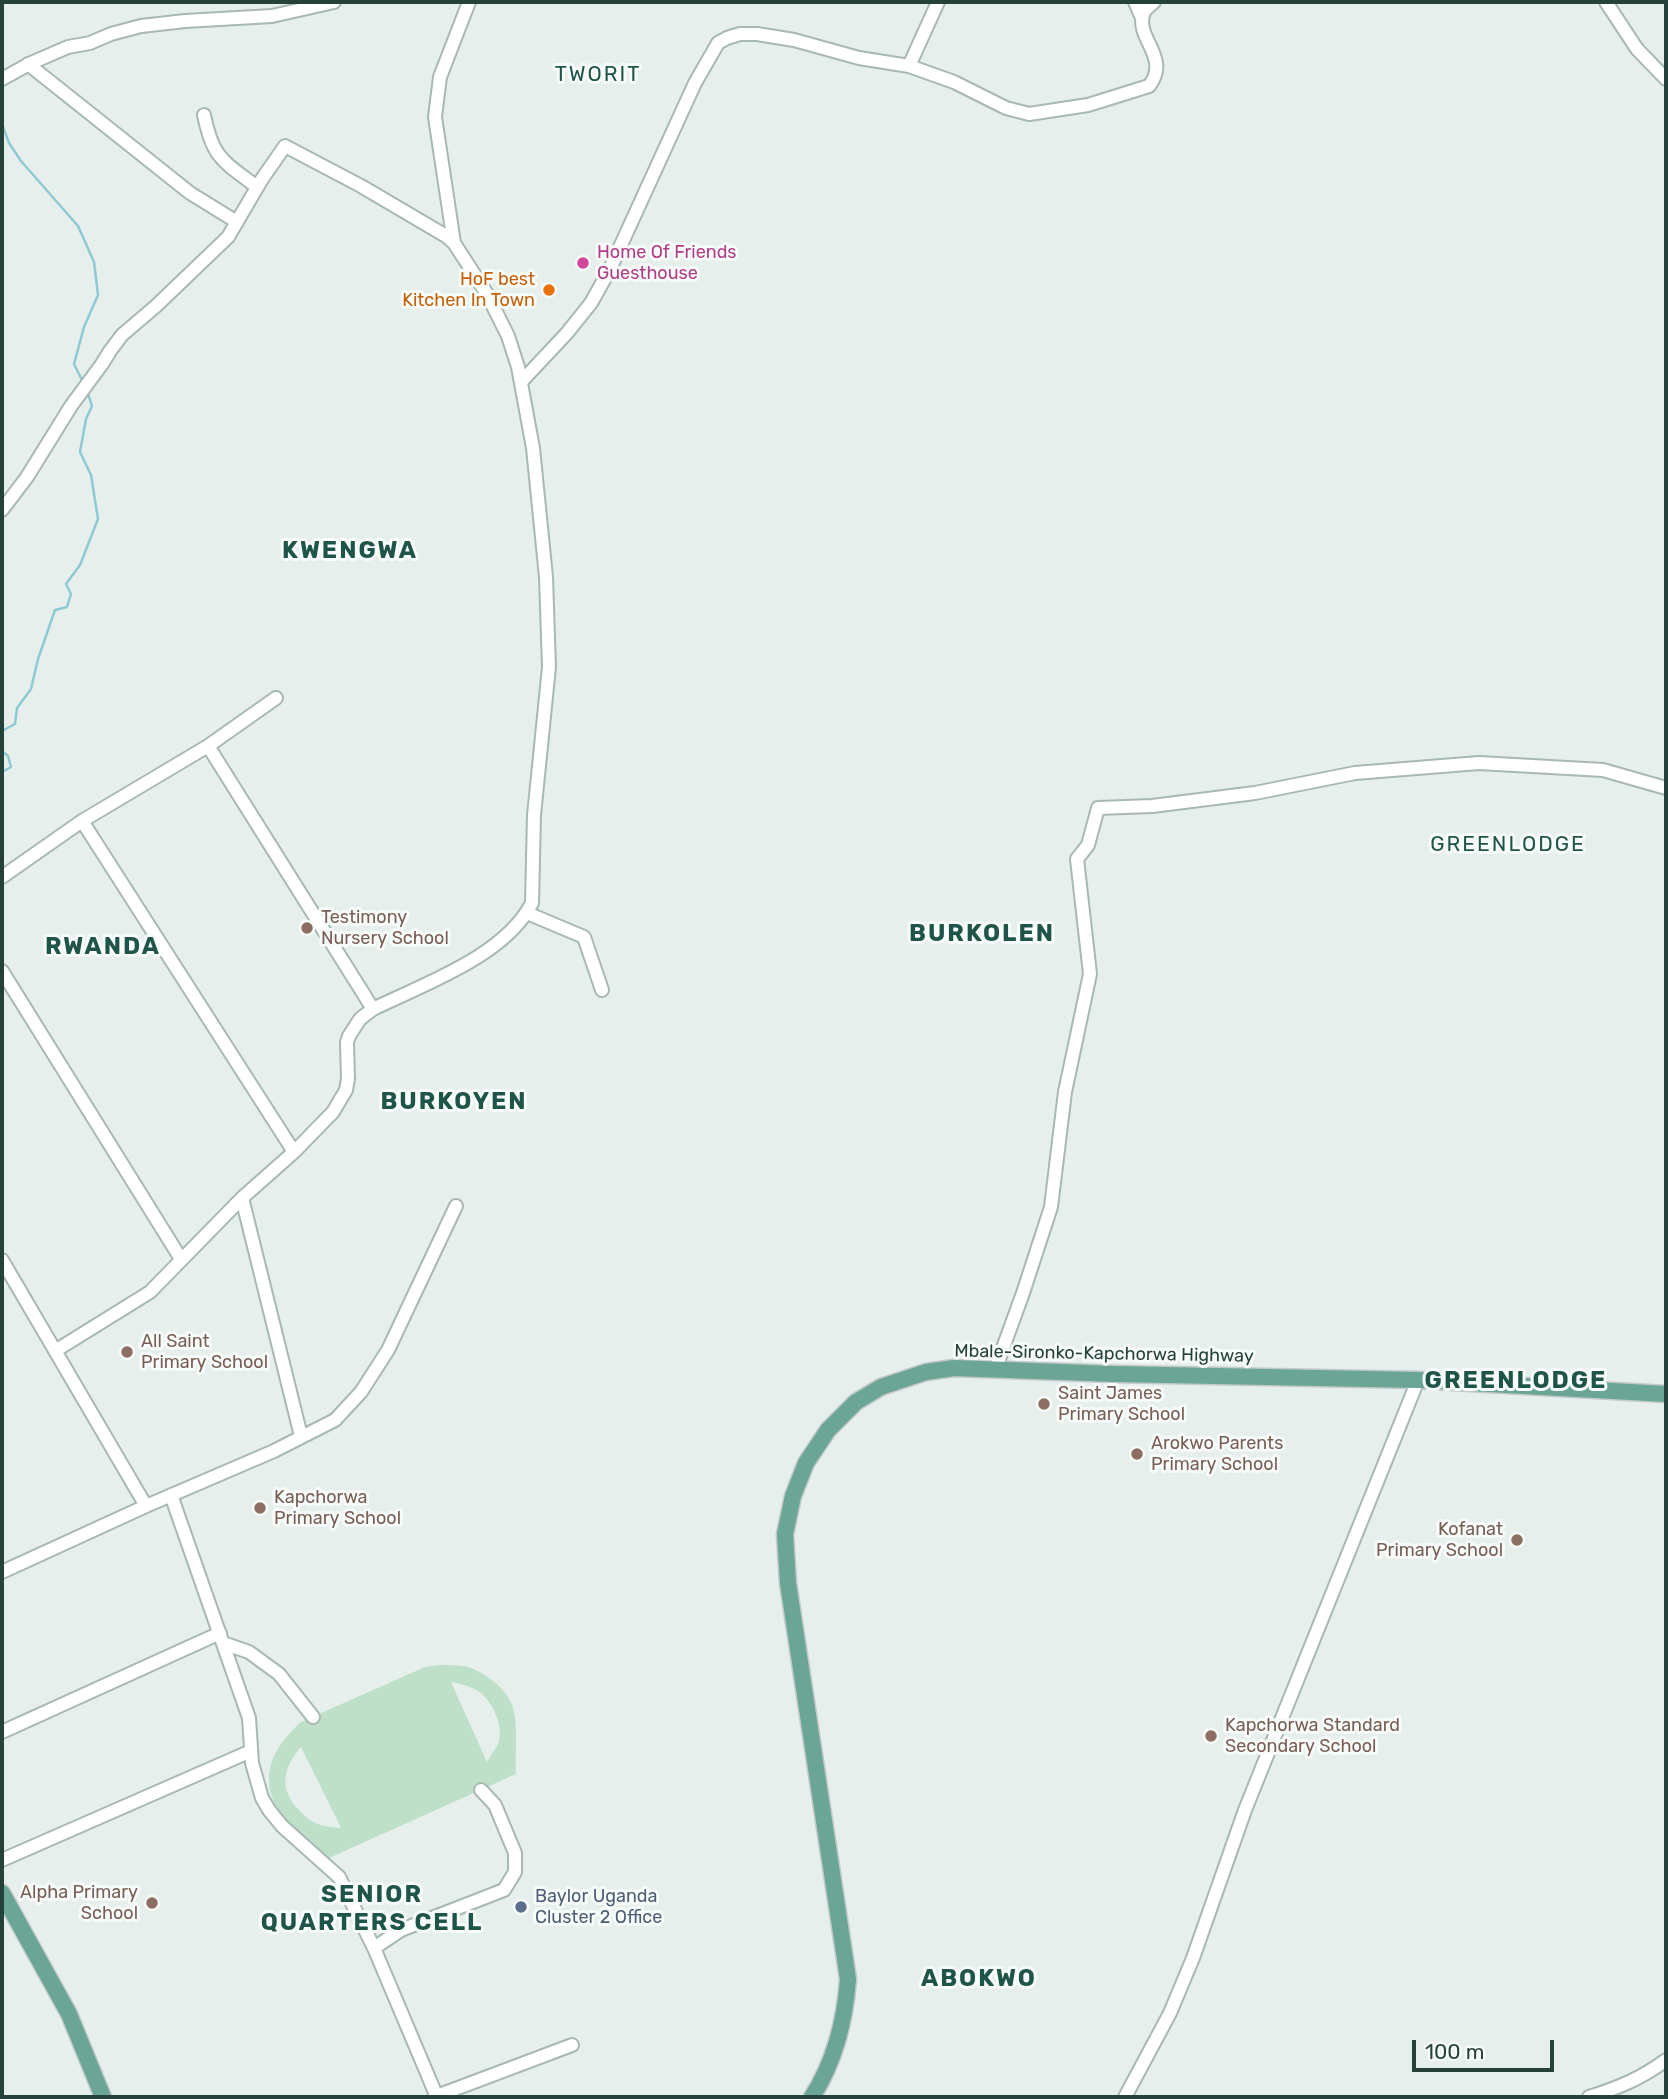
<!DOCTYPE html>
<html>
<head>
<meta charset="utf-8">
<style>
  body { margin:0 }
  #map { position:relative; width:1668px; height:2099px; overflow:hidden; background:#e6efeb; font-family:Rubik,sans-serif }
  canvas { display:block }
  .frame { position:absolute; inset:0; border:4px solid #24423a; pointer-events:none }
  .scale { position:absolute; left:1412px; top:2040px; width:142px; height:32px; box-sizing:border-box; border:4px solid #24423a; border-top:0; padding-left:9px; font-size:21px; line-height:24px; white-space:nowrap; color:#24423a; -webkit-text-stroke:5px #f7fbf9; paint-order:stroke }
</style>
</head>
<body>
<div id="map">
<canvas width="1668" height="2099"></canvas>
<div class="frame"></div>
<div class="scale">100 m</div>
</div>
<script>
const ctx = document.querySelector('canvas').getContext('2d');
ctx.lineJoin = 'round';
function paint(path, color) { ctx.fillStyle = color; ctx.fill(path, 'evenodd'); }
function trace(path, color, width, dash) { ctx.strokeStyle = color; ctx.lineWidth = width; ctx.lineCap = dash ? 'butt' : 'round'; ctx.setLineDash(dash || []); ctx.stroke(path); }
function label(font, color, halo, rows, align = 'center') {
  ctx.font = font + ' Rubik,sans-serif'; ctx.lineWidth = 6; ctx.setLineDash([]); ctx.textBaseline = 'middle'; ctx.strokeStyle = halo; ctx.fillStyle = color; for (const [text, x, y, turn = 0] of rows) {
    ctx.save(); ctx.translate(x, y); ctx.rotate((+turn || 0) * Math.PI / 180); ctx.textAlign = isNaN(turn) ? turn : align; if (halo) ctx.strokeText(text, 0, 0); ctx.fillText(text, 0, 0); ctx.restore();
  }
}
const green = new Path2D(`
  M441,1665C448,1665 456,1665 463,1666C481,1669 503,1686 511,1702C519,1720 515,1754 516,1774L329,1858C316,1846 285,1823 277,1809C274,1805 273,1798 271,1794C263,1764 280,1741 301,1722L425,1667ZM451,1682C461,1684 475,1687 483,1695C494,1706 503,1726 499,1742C496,1749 490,1756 487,1762ZM301,1747L341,1828H340C333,1827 325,1827 318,1824C309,1821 302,1813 296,1807C278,1785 285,1766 301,1747Z`);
const stream = new Path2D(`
  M2,124L9,143L21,161L78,226L94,262L98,295L84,327L74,364L83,382
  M2,731L15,724L17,708L31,689L38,659L55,610L67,607L71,594L66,584L80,565L98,519L91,475L80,452L86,419L92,406L87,391
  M2,751L8,756L11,767L2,772`);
const minor = new Path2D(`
  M1135,2L1142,18
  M1606,2L1637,49L1666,79
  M28,64L190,193L237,222
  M909,66L938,2
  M2,79L31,63L68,47L90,43L111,34L141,26L185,21L272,16L334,2
  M204,115C213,159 223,161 257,187
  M521,382L567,333L591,303L610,269L695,83L718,43L727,38L740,34H757L794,40L859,58L909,66L954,82L1006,108L1029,114L1088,105L1149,86C1171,58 1136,39 1143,15C1144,9 1150,6 1154,2
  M2,510L27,477L71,406L102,364L110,351L122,335L156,306L228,237L262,179L285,146L361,186L446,236L454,243
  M208,746L373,1009
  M82,821L294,1152
  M2,877L82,821L208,746L276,698
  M527,913L584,937L602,990
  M2,971L181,1259
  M242,1198L301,1436
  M2,1260L146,1506
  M55,1351L150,1292L242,1198L294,1152L333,1112L346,1090L348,1079L347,1042L349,1036L360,1019L373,1009C424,984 505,956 532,903L534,815L549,667L546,577L533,448L518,367L508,336L487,294L454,243L435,117L440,77L469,2
  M995,1370L1023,1293L1051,1207L1065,1092L1090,974L1077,859L1088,845L1098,808L1152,806L1255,793L1355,773L1479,763L1603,770L1666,788
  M171,1495L249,1718L252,1763L262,1798L269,1810L282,1826L339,1877L374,1948L437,2097
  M2,1572L146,1506L274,1451L335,1420L361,1392L388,1350L456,1206
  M223,1643L249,1652L279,1674L313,1717
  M2,1732L220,1633
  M2,1860L251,1751
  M374,1948L401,1930L504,1890L515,1872V1853L495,1805L481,1790
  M434,2097L572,2045
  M1125,2097L1170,2013L1193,1958L1245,1810L1418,1380
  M1589,2097C1618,2088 1642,2078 1666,2060`);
const major = new Path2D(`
  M2,1893L69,2014L103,2097
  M812,2097C835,2061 845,2021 848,1979L788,1583L785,1534L793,1496L806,1463L828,1430L856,1402L881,1387L926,1372L954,1368L1115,1374L1418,1380L1666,1394`);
const markers = [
  [583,263,7,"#d1479c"],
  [549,290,7,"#e8710a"],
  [307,928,7,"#8d6e63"],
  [127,1352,7,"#8d6e63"],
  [1044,1404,7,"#8d6e63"],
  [1137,1454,7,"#8d6e63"],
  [260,1508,7,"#8d6e63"],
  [1517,1540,7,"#8d6e63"],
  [1211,1736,7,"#8d6e63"],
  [152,1903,7,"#8d6e63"],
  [521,1907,7,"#5c6f8a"]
];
const hotelNames = [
  ["Home Of Friends",597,253],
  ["Guesthouse",597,274]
];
const foodNames = [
  ["HoF best",535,280],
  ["Kitchen In Town",535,301]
];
const educationNames = [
  ["Testimony",321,918],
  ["Nursery School",321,939],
  ["All Saint",141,1342],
  ["Primary School",141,1363],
  ["Saint James",1058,1394],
  ["Primary School",1058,1415],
  ["Arokwo Parents",1151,1444],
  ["Primary School",1151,1465],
  ["Kapchorwa",274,1498],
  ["Primary School",274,1519],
  ["Kofanat",1503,1530,"right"],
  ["Primary School",1503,1551,"right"],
  ["Kapchorwa Standard",1225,1726],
  ["Secondary School",1225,1747],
  ["Alpha Primary",138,1893,"right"],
  ["School",138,1914,"right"]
];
const streetNames = [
  ["Mbale-Sironko-Kapchorwa Highway",1104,1354,1]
];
const serviceNames = [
  ["Baylor Uganda",535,1897],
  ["Cluster 2 Office",535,1918]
];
const quarterNames = [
  ["TWORIT",598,75],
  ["GREENLODGE",1508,845]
];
const districtNames = [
  ["KWENGWA",350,551],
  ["BURKOLEN",982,934],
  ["RWANDA",103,947],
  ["BURKOYEN",454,1102],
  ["GREENLODGE",1516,1381],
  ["SENIOR",372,1895],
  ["QUARTERS CELL",372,1923],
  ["ABOKWO",979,1979]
];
paint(green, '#bfe0c8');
trace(stream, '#8ec9d4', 2.5);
trace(minor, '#a8b8b2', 16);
trace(major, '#c2cac8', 19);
trace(minor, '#fff', 12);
trace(major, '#6aa596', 16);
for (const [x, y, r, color] of markers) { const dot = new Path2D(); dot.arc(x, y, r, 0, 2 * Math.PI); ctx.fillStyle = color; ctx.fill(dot); trace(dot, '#f7fbf9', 2.5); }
label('18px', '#b23c85', '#f7fbf9', hotelNames, 'left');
label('18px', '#c56008', '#f7fbf9', foodNames, 'right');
label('18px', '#785e54', '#f7fbf9', educationNames, 'left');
label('18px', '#24423a', '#f7fbf9', streetNames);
label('18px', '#4e5e75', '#f7fbf9', serviceNames, 'left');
ctx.letterSpacing = '2px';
label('21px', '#1f5548', '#f7fbf9', quarterNames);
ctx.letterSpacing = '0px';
ctx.letterSpacing = '2px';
label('bold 24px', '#1f5548', '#f7fbf9', districtNames);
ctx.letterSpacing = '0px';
</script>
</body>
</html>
